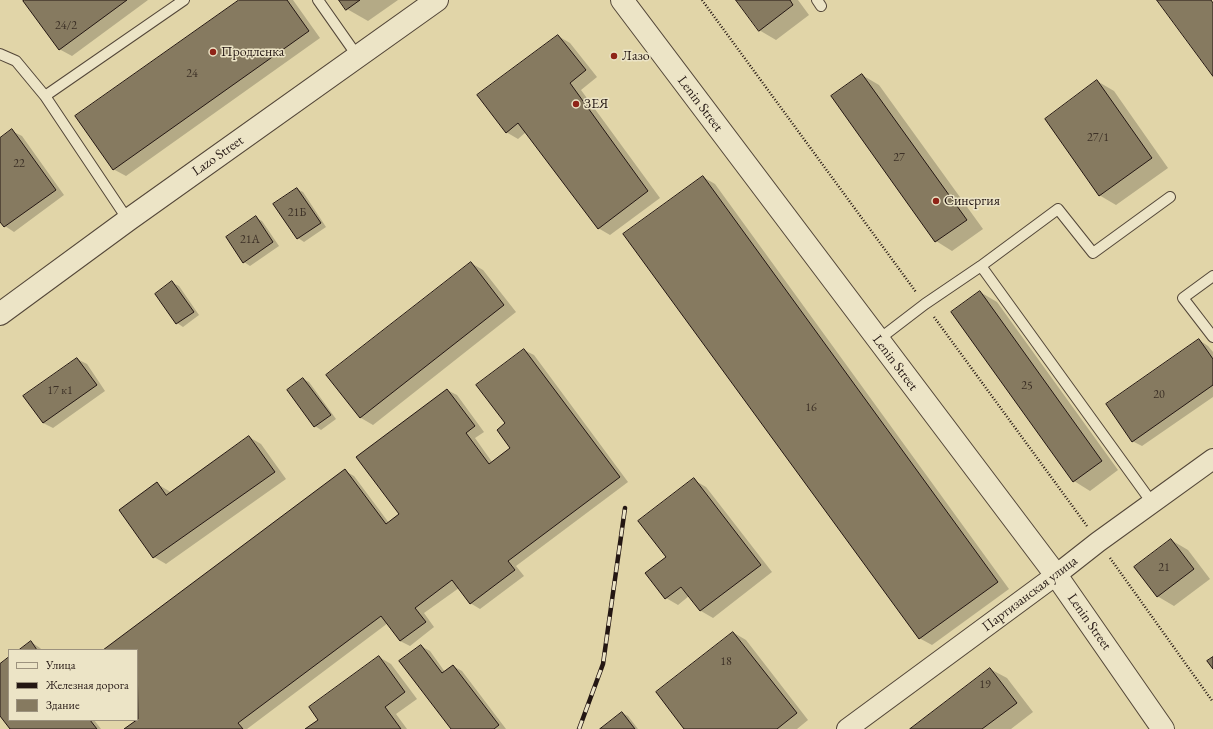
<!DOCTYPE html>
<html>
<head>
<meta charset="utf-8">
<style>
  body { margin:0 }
  #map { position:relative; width:1213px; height:729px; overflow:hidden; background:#e1d5a8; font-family:"EB Garamond",serif }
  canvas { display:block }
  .legend { position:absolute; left:8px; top:649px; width:130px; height:72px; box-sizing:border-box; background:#ece4c6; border:1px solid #9c927e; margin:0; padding:5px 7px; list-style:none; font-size:12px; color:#241713 }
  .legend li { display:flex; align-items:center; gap:8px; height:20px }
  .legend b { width:20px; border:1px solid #9c927e }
</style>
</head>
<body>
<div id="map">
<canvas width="1213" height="729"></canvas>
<ul class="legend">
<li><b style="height:5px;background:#ece4c6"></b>Улица</li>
<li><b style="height:5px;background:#241713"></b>Железная дорога</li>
<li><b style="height:11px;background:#867a60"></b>Здание</li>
</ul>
</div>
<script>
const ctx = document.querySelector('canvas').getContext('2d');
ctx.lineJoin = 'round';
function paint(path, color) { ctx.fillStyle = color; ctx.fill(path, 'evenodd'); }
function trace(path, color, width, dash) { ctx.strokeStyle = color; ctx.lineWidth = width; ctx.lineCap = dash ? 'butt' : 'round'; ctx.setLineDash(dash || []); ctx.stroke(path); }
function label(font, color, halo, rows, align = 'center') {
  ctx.font = font + ' "EB Garamond",serif'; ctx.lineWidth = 3; ctx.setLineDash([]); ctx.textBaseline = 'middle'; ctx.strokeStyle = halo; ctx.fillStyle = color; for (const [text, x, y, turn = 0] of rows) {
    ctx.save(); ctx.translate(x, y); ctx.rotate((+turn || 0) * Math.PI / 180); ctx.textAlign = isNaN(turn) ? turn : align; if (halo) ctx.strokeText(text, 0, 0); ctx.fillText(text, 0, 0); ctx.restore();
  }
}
const shadow = new Path2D(`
  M27,0H148L72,56L59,49Z
  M241,0H293L320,38L126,176L113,169Z
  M340,0H398L368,21L347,9Z
  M737,0H798L809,15L776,40L759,30Z
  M558,36L570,43L597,77L581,90L660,198L610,235L598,228L526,132L518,139L506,132Z
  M862,75L879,85L983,229L952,251L936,241Z
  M1097,81L1114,91L1168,168L1116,205L1099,195Z
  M12,131L22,136L64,195L14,232L5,226L0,220V139Z
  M703,177L715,184L1009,589L932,645L919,638Z
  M297,189L303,192L326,227L304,242L298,238Z
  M256,218L262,221L279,246L250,266L244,262Z
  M471,263L483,270L516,312L373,425L361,418L328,375Z
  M173,283L179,286L199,315L183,327L177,323Z
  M980,292L997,302L1118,470L1090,491L1074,481Z
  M1199,340L1208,346L1213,352V397L1142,446L1132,441Z
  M524,350L534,355L628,482L516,566L524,576L480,609L470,603L459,588L424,613L434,627L410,646L400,641L388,623L247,729H125L139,719L137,716V650H104L345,471L354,476L389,523L400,515L447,390L457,395L484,432L475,438L492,462L512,448L507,423Z
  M77,359L87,364L105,391L53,428L43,423Z
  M303,379L309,382L336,419L321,430L315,426Z
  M249,437L261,444L286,479L166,564L154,557L120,510L157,484L169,491L171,493Z
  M694,480L706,487L772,572L713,618L701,611L689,596L678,605L666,598L667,557Z
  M1171,540L1188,550L1210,579L1174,606L1157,596Z
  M734,633L746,640L808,720L797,729H686Z
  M31,642L40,648L42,650H20Z
  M421,646L430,651L445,672L453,666L462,671L506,729H453Z
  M379,657L391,664L417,699L396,714L407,729H307L319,720Z
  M9,658V720H94L101,729H11L0,715V665Z
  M990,669L1007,678L1033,712L1011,729H911Z
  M622,713L628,716L638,729H601Z`);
const building = new Path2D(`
  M25,0H127L59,50L23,1Z
  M239,0H287L309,31L113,170L75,116Z
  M339,0H360L346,10Z
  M736,0H790L793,5L759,31Z
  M1157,0H1211L1213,3V76Z
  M558,35L586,70L570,83L648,191L598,229L518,123L506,133L477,95Z
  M862,74L967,220L935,242L831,96Z
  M1097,80L1152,158L1099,196L1045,119Z
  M12,129L56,190L4,227L0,222V138Z
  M703,176L998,582L919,639L623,234Z
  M297,188L321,223L297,239L273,204Z
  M256,216L273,242L243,263L226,237Z
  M471,262L504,305L360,418L326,375Z
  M172,281L194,312L176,324L155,294Z
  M980,291L1102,461L1073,482L951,312Z
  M1199,339L1213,359V385L1132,442L1106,404Z
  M524,349L620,477L508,561L515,570L470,604L452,580L415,608L426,622L400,641L381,616L238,723L243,729H124L138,719L137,650H103L345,469L386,524L399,514L356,457L447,389L475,426L466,433L489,464L510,448L497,430L505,423L476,385Z
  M77,358L97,385L43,423L23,396Z
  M303,378L331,415L314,427L287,390Z
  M249,436L275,472L153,558L119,510L157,482L166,495Z
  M694,478L761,565L700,611L681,587L665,599L645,573L666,557L638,521Z
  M1171,539L1194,569L1157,597L1134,567Z
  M733,632L797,713L777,729H684L656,692Z
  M31,641L37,650H19Z
  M421,645L442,673L453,665L499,725L494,729H451L399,661Z
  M379,656L405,692L385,707L401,729H305L318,720L309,707Z
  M9,657V720H90L97,729H10L0,716V664Z
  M1213,657V669L1207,661Z
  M990,668L1017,703L982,729H910Z
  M622,712L635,729H600Z`);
const path = new Path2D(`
  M702,0L916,292
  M934,317L1087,526
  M1110,558L1213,702`);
const service = new Path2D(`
  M318,0L358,57
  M817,0L821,6
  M0,54L16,61L45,96L128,220
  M45,96L184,0
  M981,266L1058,209L1093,253L1170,197
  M1213,276L1183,298L1213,337
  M878,340L925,304L981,266L1153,504`);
const minor = new Path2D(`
  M847,729L1056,575L1098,542L1213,459`);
const tertiary = new Path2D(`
  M622,0L1056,575L1163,729
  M0,314L128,220L437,0`);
const rail = new Path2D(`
  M579,729L603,664L625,508`);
const markers = [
  [213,52,4,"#8f2418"],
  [614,56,4,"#8f2418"],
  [576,104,4,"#8f2418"],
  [936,201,4,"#8f2418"]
];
const numberNames = [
  ["24/2",66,26],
  ["24",192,74],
  ["27/1",1098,138],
  ["27",899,158],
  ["22",19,164],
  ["21Б",297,213],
  ["21А",250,240],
  ["25",1027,386],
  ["17 к1",60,391],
  ["20",1159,395],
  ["16",811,408],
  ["21",1164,568],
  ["18",726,662],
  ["19",985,685]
];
const poiNames = [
  ["Продленка",221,52],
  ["Лазо",622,56],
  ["ЗЕЯ",584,104],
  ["Синергия",944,201]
];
const streetNames = [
  ["Lenin Street",700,104,53],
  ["Lazo Street",218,156,-35],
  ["Lenin Street",895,363,53],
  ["Партизанская улица",1030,594,-37],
  ["Lenin Street",1089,622,55]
];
paint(shadow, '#0003');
paint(building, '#867a60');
trace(building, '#241713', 1);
trace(service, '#534638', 12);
trace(minor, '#534638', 22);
trace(tertiary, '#534638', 24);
trace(path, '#241713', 2.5, [1, 2]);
trace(service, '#ece4c6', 10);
trace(minor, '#ece4c6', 20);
trace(tertiary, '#ece4c6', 22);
trace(rail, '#241713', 4.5);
trace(rail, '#ece4c6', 3, [9]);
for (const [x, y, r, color] of markers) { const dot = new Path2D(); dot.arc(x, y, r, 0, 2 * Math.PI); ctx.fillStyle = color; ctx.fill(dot); trace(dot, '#ece4c6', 1.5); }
label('12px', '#3c3026', null, numberNames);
label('14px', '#241713', '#ece4c6', poiNames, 'left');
label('14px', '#241713', '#ece4c6', streetNames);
</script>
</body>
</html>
